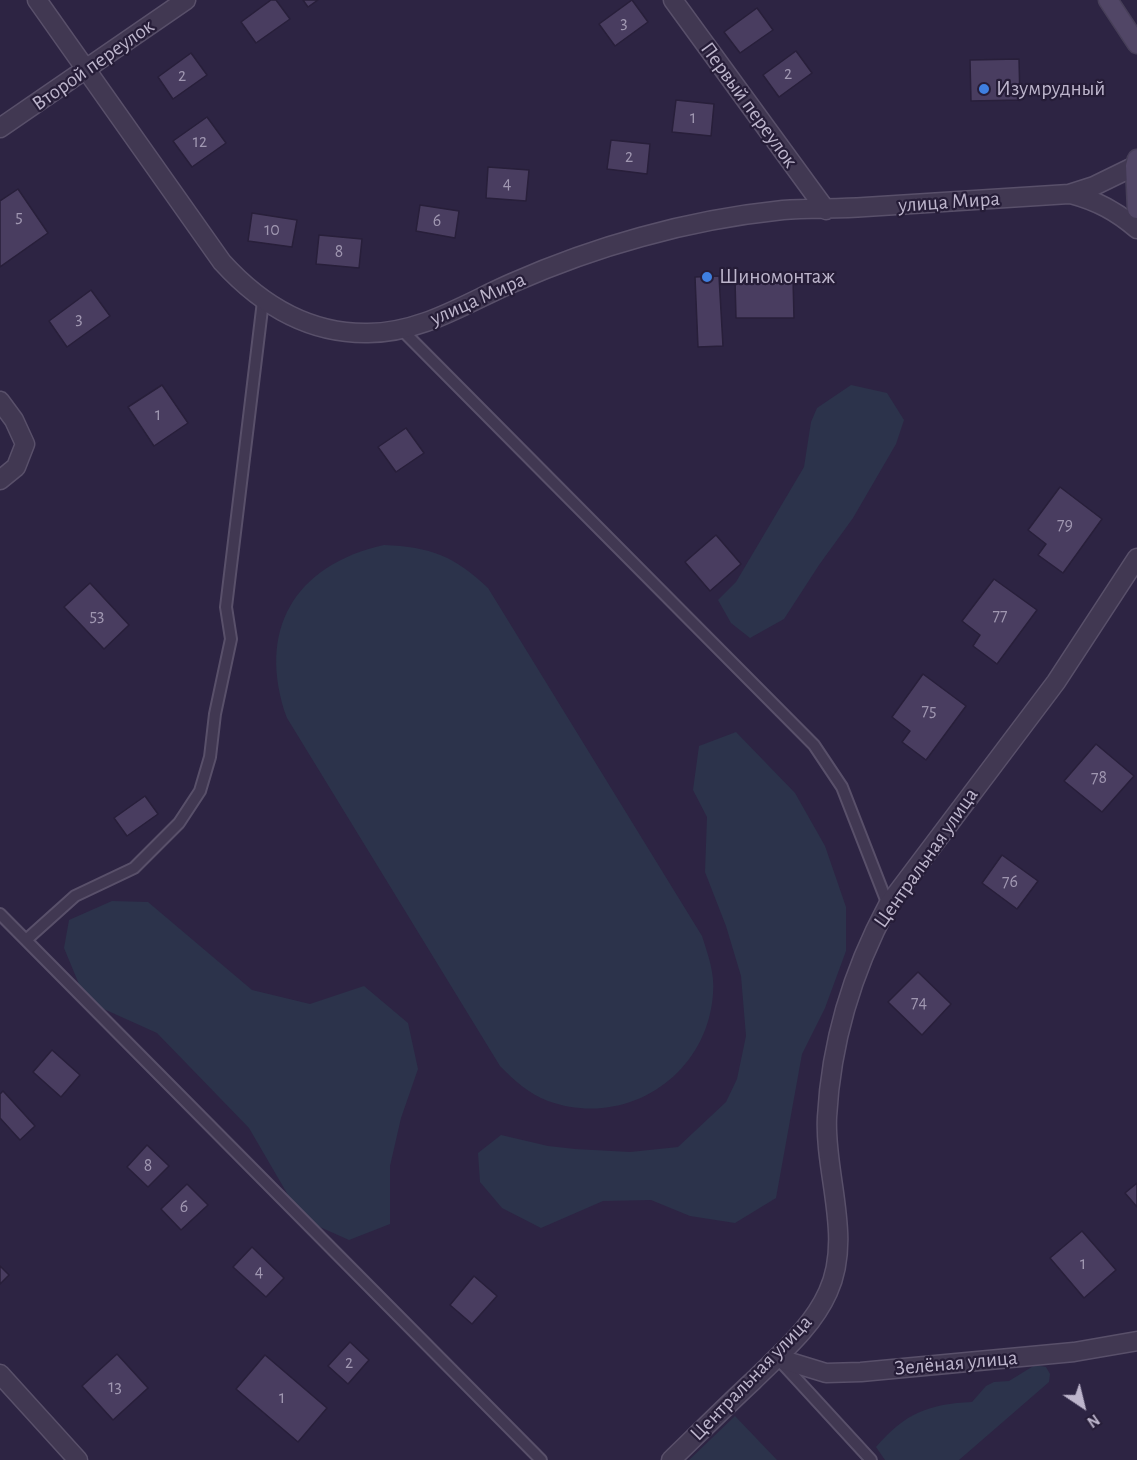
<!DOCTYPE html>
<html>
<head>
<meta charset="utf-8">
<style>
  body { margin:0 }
  #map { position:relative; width:1137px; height:1460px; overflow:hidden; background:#2d2443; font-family:"Alegreya Sans",sans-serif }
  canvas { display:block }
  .north { position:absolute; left:1053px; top:1376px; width:60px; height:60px; -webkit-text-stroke:4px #261d38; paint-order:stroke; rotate:145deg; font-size:16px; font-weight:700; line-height:24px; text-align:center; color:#bdb5cc }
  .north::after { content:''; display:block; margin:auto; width:21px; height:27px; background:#bdb5cc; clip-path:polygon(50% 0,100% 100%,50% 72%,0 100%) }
</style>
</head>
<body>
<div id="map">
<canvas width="1137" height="1460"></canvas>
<div class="north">N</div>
</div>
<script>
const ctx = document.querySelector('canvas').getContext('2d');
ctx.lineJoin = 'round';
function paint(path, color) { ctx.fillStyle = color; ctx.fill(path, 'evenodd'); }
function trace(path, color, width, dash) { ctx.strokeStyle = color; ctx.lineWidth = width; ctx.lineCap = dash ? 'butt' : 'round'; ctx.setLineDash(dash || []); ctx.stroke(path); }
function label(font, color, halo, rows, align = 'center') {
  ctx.font = font + ' "Alegreya Sans",sans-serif'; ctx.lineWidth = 4.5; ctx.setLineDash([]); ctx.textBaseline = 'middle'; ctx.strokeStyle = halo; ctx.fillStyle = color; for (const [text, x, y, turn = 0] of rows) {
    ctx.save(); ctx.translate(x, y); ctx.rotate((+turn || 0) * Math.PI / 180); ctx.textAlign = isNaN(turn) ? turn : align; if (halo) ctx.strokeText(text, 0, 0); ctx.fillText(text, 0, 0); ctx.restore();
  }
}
const green = new Path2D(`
  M851,385L887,393L904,420L896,444L853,518L819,565L784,619L750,638L731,623L718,600L736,582L804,467L811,422L817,408Z
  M384,545C431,547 454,556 488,588L702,936C708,955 715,973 713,994C707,1076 626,1129 548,1101C529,1094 514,1080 500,1066L287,718C256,631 294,565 384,545Z
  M736,732L795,793L825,846L846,907V951L825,1008L802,1054L776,1198L735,1223L690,1216L651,1200L603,1201L541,1228L502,1208L480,1182L478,1153L501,1135L548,1146L575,1149L630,1152L678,1147L726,1102L737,1079L746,1036L741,976L726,926L705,872L707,817L693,790L699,746Z
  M112,901L148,902L252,990L310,1004L364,986L408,1023L418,1069L401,1118L390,1166V1224L349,1240L302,1219L249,1128L157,1033L86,1001L64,948L69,920Z
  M1035,1365L1046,1367L1050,1374L1049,1382L959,1460H885L876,1447C905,1413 929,1404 972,1402L986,1386L994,1382L1009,1381Z
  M735,1416L777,1460H689Z`);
const building = new Path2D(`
  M271,0H276L290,19L256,43L241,22Z
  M303,0H318L308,7Z
  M632,0L648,22L615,46L599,24Z
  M757,8L773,30L740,53L724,32Z
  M796,51L812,73L779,97L763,75Z
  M191,53L207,75L173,99L158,77Z
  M1019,59L1020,100L971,101L970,60Z
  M676,100L714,104L711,136L672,132Z
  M207,117L226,143L192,167L173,141Z
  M611,140L650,144L647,174L607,169Z
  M488,167L529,170L526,201L486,198Z
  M18,189L48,233L0,267V201Z
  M420,205L459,211L455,238L416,231Z
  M252,213L297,220L292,247L248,241Z
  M319,235L362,239L359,268L316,264Z
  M719,276L723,346L698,347L695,277Z
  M793,279L794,318H736L735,280Z
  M91,290L110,316L67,347L49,321Z
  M162,385L188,423L154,446L128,407Z
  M406,428L424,453L396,472L378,447Z
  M1060,487L1102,519L1063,573L1038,555L1046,544L1028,530Z
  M716,535L741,564L710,591L685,562Z
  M994,579L1037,610L997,664L973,646L980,635L962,621Z
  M90,583L129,625L104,649L64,607Z
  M923,674L966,706L926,760L902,742L910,731L892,717Z
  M1096,744L1134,776L1102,812L1064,781Z
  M145,796L158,814L127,836L114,818Z
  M1002,855L1038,881L1017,909L982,883Z
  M918,972L951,1004L922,1035L888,1002Z
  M52,1050L80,1075L61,1097L33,1072Z
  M3,1091L35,1126L20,1140L0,1118V1094Z
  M147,1145L169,1166L148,1187L127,1167Z
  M1137,1183V1207L1125,1193Z
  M187,1184L208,1205L181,1230L161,1209Z
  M1082,1231L1116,1270L1084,1298L1050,1258Z
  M252,1247L284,1278L266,1297L233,1267Z
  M0,1266L9,1275L0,1284Z
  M474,1276L497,1296L472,1324L450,1305Z
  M350,1342L369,1360L348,1384L328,1366Z
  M117,1354L148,1388L113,1420L82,1386Z
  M265,1355L327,1408L298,1442L236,1389Z`);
const lane = new Path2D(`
  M402,330L814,745L842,787L888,905
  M0,914L541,1460
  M26,940L75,896L134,868L179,823L200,791L210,757L215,714L231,639L226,607L263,301
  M780,1361L871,1460`);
const street = new Path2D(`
  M37,0L222,262C261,305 309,334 368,333C421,333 466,303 512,283C553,265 597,249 641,237C687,224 735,215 783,210C810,208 838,209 865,207C933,203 1001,198 1069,194L1094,186L1135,166
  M673,0L826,210
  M0,128L186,0
  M1071,194C1097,201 1116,211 1137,229
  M0,401L14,420L25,444L16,467L0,480
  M777,1358L826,1373L861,1372L1074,1352L1137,1341
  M0,1374L78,1460
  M671,1460C698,1434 725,1407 753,1381C780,1354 812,1328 828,1292C853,1238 824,1173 827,1117C831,1043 853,970 888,905L1056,682L1137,558`);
const secondary = new Path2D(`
  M1108,0L1137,44
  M1137,159L1135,166L1137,209`);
const markers = [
  [984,89,6,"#3f7fe0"],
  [707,277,6,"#3f7fe0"]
];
const numberNames = [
  ["3",624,23],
  ["2",788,74],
  ["2",182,76],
  ["1",693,118],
  ["12",200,142],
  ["2",629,157],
  ["4",507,184],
  ["5",19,217],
  ["6",437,221],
  ["10",272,230],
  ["8",339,252],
  ["3",79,319],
  ["1",158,415],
  ["79",1065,525],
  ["53",97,616],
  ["77",1000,616],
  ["75",929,711],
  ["78",1099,778],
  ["76",1010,882],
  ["74",919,1003],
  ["8",148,1166],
  ["6",184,1207],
  ["1",1083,1264],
  ["4",259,1272],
  ["2",349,1363],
  ["13",115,1387],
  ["1",282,1398]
];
const streetNames = [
  ["Второй переулок",93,65,-35],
  ["Первый переулок",749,105,54],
  ["улица Мира",949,202,-4],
  ["улица Мира",478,299,-24],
  ["Центральная улица",926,858,-55],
  ["Зелёная улица",956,1363,-5],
  ["Центральная улица",751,1378,-46]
];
const poiNames = [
  ["Изумрудный",996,89],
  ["Шиномонтаж",719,277]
];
paint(green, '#2c334b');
paint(building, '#493d60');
trace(building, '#281f3a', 1.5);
trace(lane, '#59506a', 14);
trace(street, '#59506a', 21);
trace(secondary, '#473f59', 21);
trace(lane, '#413852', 10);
trace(street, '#413852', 18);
trace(secondary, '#514666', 18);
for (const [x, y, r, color] of markers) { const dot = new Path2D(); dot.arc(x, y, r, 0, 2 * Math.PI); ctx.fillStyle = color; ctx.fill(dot); trace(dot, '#261d38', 2); }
label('18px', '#a097b1', null, numberNames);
label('21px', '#bdb5cc', '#261d38', streetNames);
label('21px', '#bdb5cc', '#261d38', poiNames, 'left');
</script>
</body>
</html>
